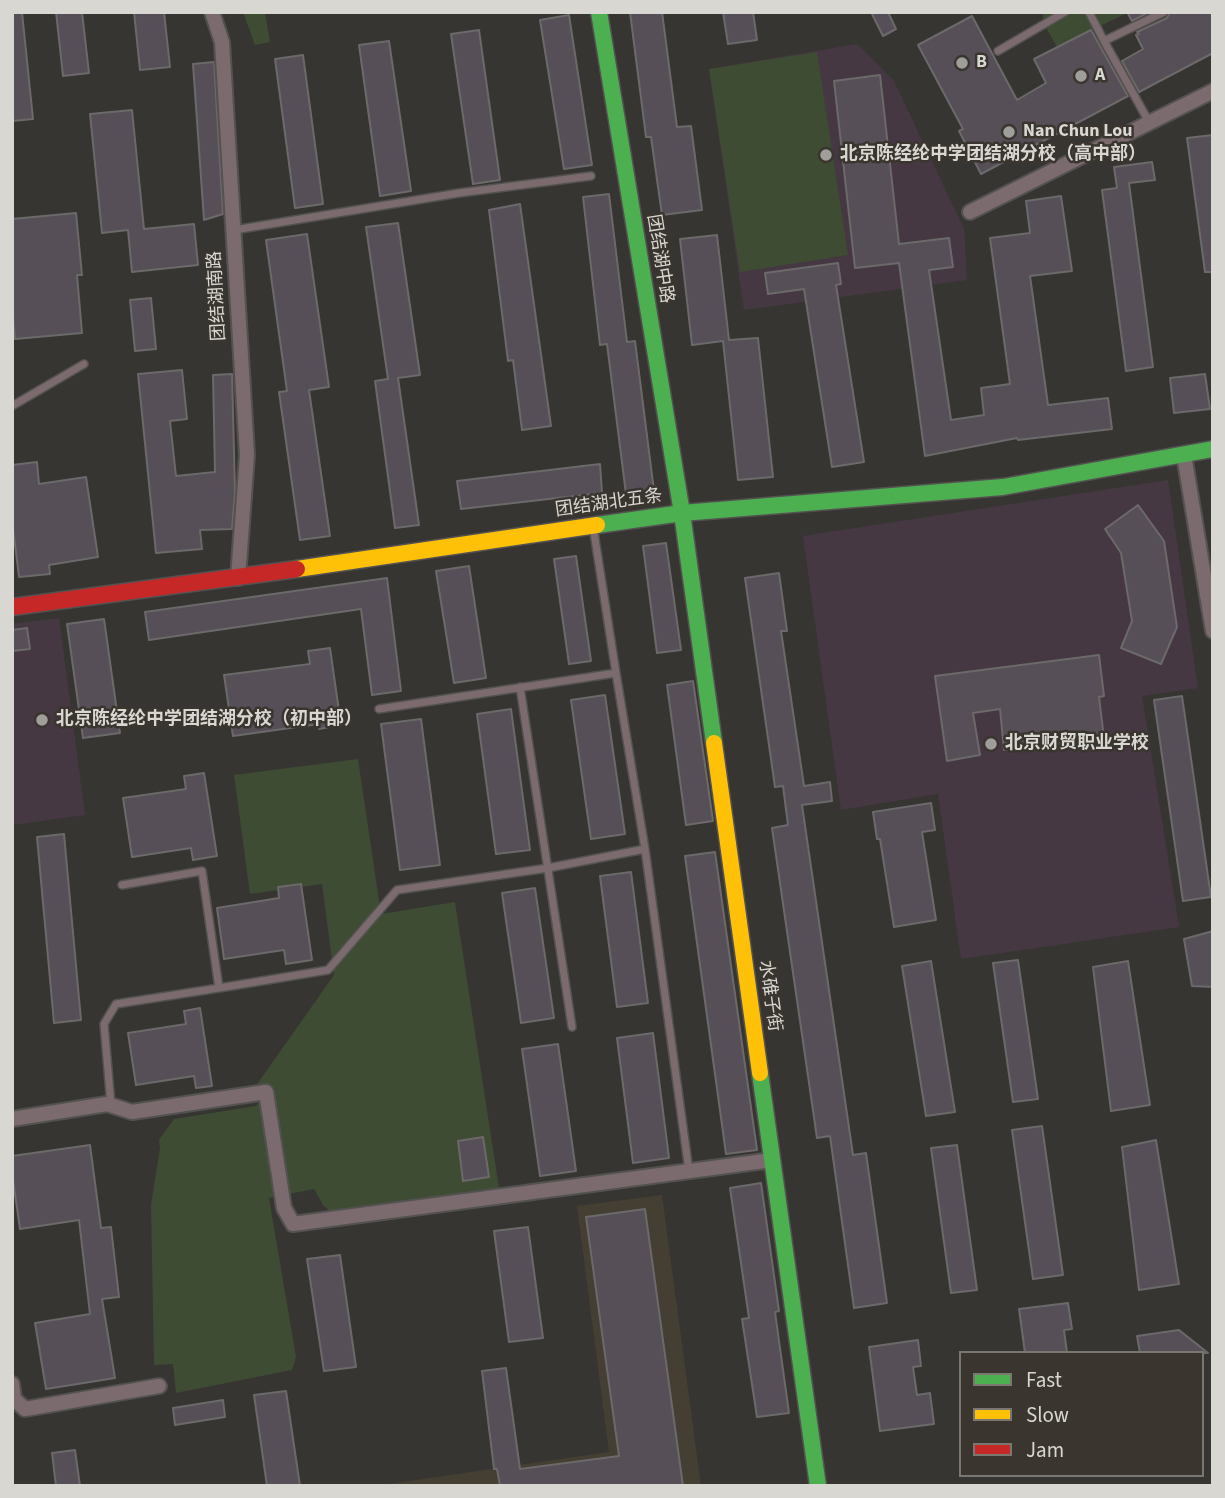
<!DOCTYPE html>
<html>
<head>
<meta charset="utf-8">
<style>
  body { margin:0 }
  #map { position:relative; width:1225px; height:1498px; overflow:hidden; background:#373532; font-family:"Source Sans 3",sans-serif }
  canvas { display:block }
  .frame { position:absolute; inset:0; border:14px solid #d9d7d2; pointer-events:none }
  .legend { position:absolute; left:959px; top:1351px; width:245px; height:126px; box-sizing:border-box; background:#3a362f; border:2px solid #7a7670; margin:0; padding:9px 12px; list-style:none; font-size:21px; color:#d9d7d2 }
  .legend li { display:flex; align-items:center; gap:14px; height:35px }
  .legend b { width:35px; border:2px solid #7a7670 }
</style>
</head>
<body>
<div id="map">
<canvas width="1225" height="1498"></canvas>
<div class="frame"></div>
<ul class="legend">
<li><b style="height:9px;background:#4caf50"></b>Fast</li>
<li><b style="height:9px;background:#ffc107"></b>Slow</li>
<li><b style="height:9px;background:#c62828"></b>Jam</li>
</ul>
</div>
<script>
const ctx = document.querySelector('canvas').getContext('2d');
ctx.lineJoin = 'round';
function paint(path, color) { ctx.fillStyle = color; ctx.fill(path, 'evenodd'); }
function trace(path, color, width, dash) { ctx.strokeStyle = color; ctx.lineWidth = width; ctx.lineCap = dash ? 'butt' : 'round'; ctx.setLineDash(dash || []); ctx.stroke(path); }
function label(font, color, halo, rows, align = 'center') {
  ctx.font = font + ' "Source Sans 3","Noto Sans SC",sans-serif'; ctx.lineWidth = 5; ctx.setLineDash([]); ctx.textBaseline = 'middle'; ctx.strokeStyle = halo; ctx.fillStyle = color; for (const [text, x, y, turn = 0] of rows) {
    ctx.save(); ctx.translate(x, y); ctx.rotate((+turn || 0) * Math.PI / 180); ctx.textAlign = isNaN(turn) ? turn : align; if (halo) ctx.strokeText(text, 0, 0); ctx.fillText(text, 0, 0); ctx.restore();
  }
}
const built = new Path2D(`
  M662,1195L701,1486H374L609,1452L577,1206Z`);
const education = new Path2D(`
  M857,44L894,81L964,229L967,280L744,310L709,69Z
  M1168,480L1198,688L1142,696L1179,927L961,959L938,794L841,810L803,536Z
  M59,618L85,815L12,825V624Z`);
const green = new Path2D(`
  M243,12H265L270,42L255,45Z
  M1042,12H1124L1125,14L1057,47L1044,24Z
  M817,52L848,255L740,272L709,69Z
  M358,759L381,914L455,902L501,1201L343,1224L323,1205L314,1189L269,1198L296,1357L292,1370L176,1393L173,1364L154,1365L151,1205L160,1148L159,1140L174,1119L256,1106L263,1099L255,1087L334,975L322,884L250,894L234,775Z`);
const building = new Path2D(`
  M12,12H22L33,119L12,121Z
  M56,12H82L89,73L63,76Z
  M134,12H164L170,67L140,70Z
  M630,12H662L677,127L691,126L702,210L662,215L651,137H646Z
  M723,12H753L757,40L728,44Z
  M871,12H888L896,29L883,36Z
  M1127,12H1149L1132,21Z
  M1170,12H1213V53L1139,92L1122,61L1143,49L1136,35L1139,34L1137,32L1167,18Z
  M569,15L592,165L564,169L540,20Z
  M972,16L1017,100L1046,83L1034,59L1091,30L1128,96L981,174L959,131L963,129L918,45Z
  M479,30L500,180L473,184L451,34Z
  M389,41L411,191L380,196L359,45Z
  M303,55L323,204L295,208L275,59Z
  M214,62L223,214L204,220L193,64Z
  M880,75L899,244L949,238L953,267L929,270L951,420L984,415L981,388L1010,384L990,238L1030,233L1026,201L1061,196L1072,271L1030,276L1048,405L1108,398L1112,429L1018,440L1017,438L925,456L899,263L855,268L834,81Z
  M132,110L144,229L194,224L198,265L132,272L128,230L102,233L90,114Z
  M1213,135V272H1205L1187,138Z
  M1152,162L1155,180L1129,183L1153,367L1126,371L1102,190L1117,188L1114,167Z
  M609,194L627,342L635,341L654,491L626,494L607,344L600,345L583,197Z
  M520,204L551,426L522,430L513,360L508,361L489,210Z
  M76,213L82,275H77L82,333L15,339L12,306V219Z
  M398,223L420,375L398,378L419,525L395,528L375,381L388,379L366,227Z
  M307,234L329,387L309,390L330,536L300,540L279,392L287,391L266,240Z
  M717,235L729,340L758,338L773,477L738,480L723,341L692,345L680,239Z
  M838,263L841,284L836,285L864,462L832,467L804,289L768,294L765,273Z
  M151,298L156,349L135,351L130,300Z
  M182,370L187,419L170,421L176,476L215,472L213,375L232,374L235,492L232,529L200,530L202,549L156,553L138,374Z
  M1205,374L1210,409L1174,413L1170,378Z
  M37,462L39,484L86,477L98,557L49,565L50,574L19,577L12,520V465Z
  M600,464L602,493L461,509L457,481Z
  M1138,505L1164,541L1177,627L1161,664L1121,648L1132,621L1121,553L1105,529Z
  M666,543L681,650L657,653L643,546Z
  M576,556L591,661L569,664L554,559Z
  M469,566L486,678L454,683L436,571Z
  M779,573L787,631H781L804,786L830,782L832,801L802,805L853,1155L866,1153L887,1303L854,1308L830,1136L817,1138L772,828L788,825L783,786L775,787L745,578Z
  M387,578L401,691L372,695L361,609L149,640L145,612Z
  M104,619L120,733L83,738L67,624Z
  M27,628L30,649L12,651V630Z
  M330,648L341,725L319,729V724L233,736L224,675L310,664L308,651Z
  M1099,655L1104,696L1099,697L1104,738L1004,750L1000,709L973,713L980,755L947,761L935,676Z
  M693,681L713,821L686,825L667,685Z
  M605,695L625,834L591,839L571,700Z
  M1182,696L1211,897L1183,901L1154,700Z
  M511,709L530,850L496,854L477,714Z
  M421,719L440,865L400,870L381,724Z
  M204,773L217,856L193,860L191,848L132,857L123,798L186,789L184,776Z
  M931,803L935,830L922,832L936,920L894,927L880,839H877L873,812Z
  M64,834L81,1020L54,1023L37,837Z
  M715,852L757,1150L726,1154L685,856Z
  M631,872L648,1003L617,1007L600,876Z
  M301,884L312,960L286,964L284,950L224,959L217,908L279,898L278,887Z
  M535,888L554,1018L521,1023L502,893Z
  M1213,931V987L1192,986L1184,939Z
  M1018,960L1038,1099L1013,1102L993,963Z
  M931,961L955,1112L926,1116L902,966Z
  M1128,961L1150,1105L1111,1111L1093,967Z
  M200,1008L212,1086L196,1088L194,1076L136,1085L128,1033L186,1024L184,1011Z
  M653,1033L669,1158L633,1163L617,1038Z
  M558,1044L576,1171L540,1176L522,1049Z
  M1042,1126L1063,1275L1033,1279L1012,1130Z
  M483,1137L489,1177L463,1181L458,1141Z
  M1156,1140L1179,1284L1139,1290L1122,1147Z
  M90,1145L101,1228L111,1227L119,1297L102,1299L115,1378L46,1389L35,1323L90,1314L79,1220L20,1229L12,1173V1156Z
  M957,1145L977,1290L951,1293L931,1148Z
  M761,1183L779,1311L775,1312L789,1413L757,1417L742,1319L749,1318L730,1188Z
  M645,1209L683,1486H500L497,1469H494L482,1371L506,1368L520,1469L619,1456L586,1217Z
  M528,1227L543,1338L509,1342L494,1231Z
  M340,1255L356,1367L324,1371L307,1259Z
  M1068,1303L1072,1329L1064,1330L1067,1353H1025L1019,1309Z
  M1179,1330L1208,1353H1140L1137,1336Z
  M918,1340L921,1366L913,1367L917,1395L930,1393L934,1424L880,1431L869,1347Z
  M286,1391L300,1486H267L254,1395Z
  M223,1400L225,1417L175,1425L173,1408Z
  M75,1450L80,1486H56L52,1453Z`);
const lane = new Path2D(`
  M1089,12L1104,41L1164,12
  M1104,41L1149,122
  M998,51L1065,12
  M234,230L459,193L591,176
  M12,406L84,364
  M616,673L645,849L689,1171
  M520,687L572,1027
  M379,709L616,673L593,526
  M219,988L328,970L397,890L548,868L645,849
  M111,1105L104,1024L116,1004L219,988L202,871L122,885`);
const street = new Path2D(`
  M212,12L222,42L247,455L238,578
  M970,212L1213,91
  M1184,455L1213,631
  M12,1119L107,1104L132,1112L266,1092L284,1208L293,1224L772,1160
  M12,1384L14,1399L25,1409L159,1386`);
const fast = new Path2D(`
  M599,12L682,513L714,743
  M597,525L682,513L1003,487L1213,449
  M760,1073L818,1486`);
const slow = new Path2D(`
  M297,569L597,525
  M714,743L760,1073`);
const jam = new Path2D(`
  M12,607L297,569`);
const markers = [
  [962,63,7,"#a09e9a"],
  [1081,76,7,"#a09e9a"],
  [1009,132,7,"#a09e9a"],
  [826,155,7,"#a09e9a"],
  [42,720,7,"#a09e9a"],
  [991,744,7,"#a09e9a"]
];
const poiNames = [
  ["B",976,63],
  ["A",1095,76],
  ["Nan Chun Lou",1023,132],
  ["北京陈经纶中学团结湖分校（高中部）",840,155],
  ["北京陈经纶中学团结湖分校（初中部）",56,720],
  ["北京财贸职业学校",1005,744]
];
const streetNames = [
  ["团结湖中路",659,259,81],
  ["团结湖南路",218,296,-93],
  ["团结湖北五条",609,504,-8],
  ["水碓子街",769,996,82]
];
paint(built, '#453e33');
paint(education, '#453843');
paint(green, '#3d4c32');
paint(building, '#574f57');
trace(building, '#6b6969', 2);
trace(lane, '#535250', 10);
trace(street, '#535250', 18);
trace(fast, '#535250', 19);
trace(slow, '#535250', 19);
trace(jam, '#535250', 19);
trace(lane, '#7b6b6e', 7);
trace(street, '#7b6b6e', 14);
trace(fast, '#4caf50', 16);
trace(slow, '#ffc107', 16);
trace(jam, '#c62828', 16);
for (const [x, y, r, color] of markers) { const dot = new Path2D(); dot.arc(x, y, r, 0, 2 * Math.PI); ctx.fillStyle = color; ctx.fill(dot); trace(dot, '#3a362f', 2.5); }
label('bold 18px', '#d9d7d2', '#3a362f', poiNames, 'left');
label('18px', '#d9d7d2', '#3a362f', streetNames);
</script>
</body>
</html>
